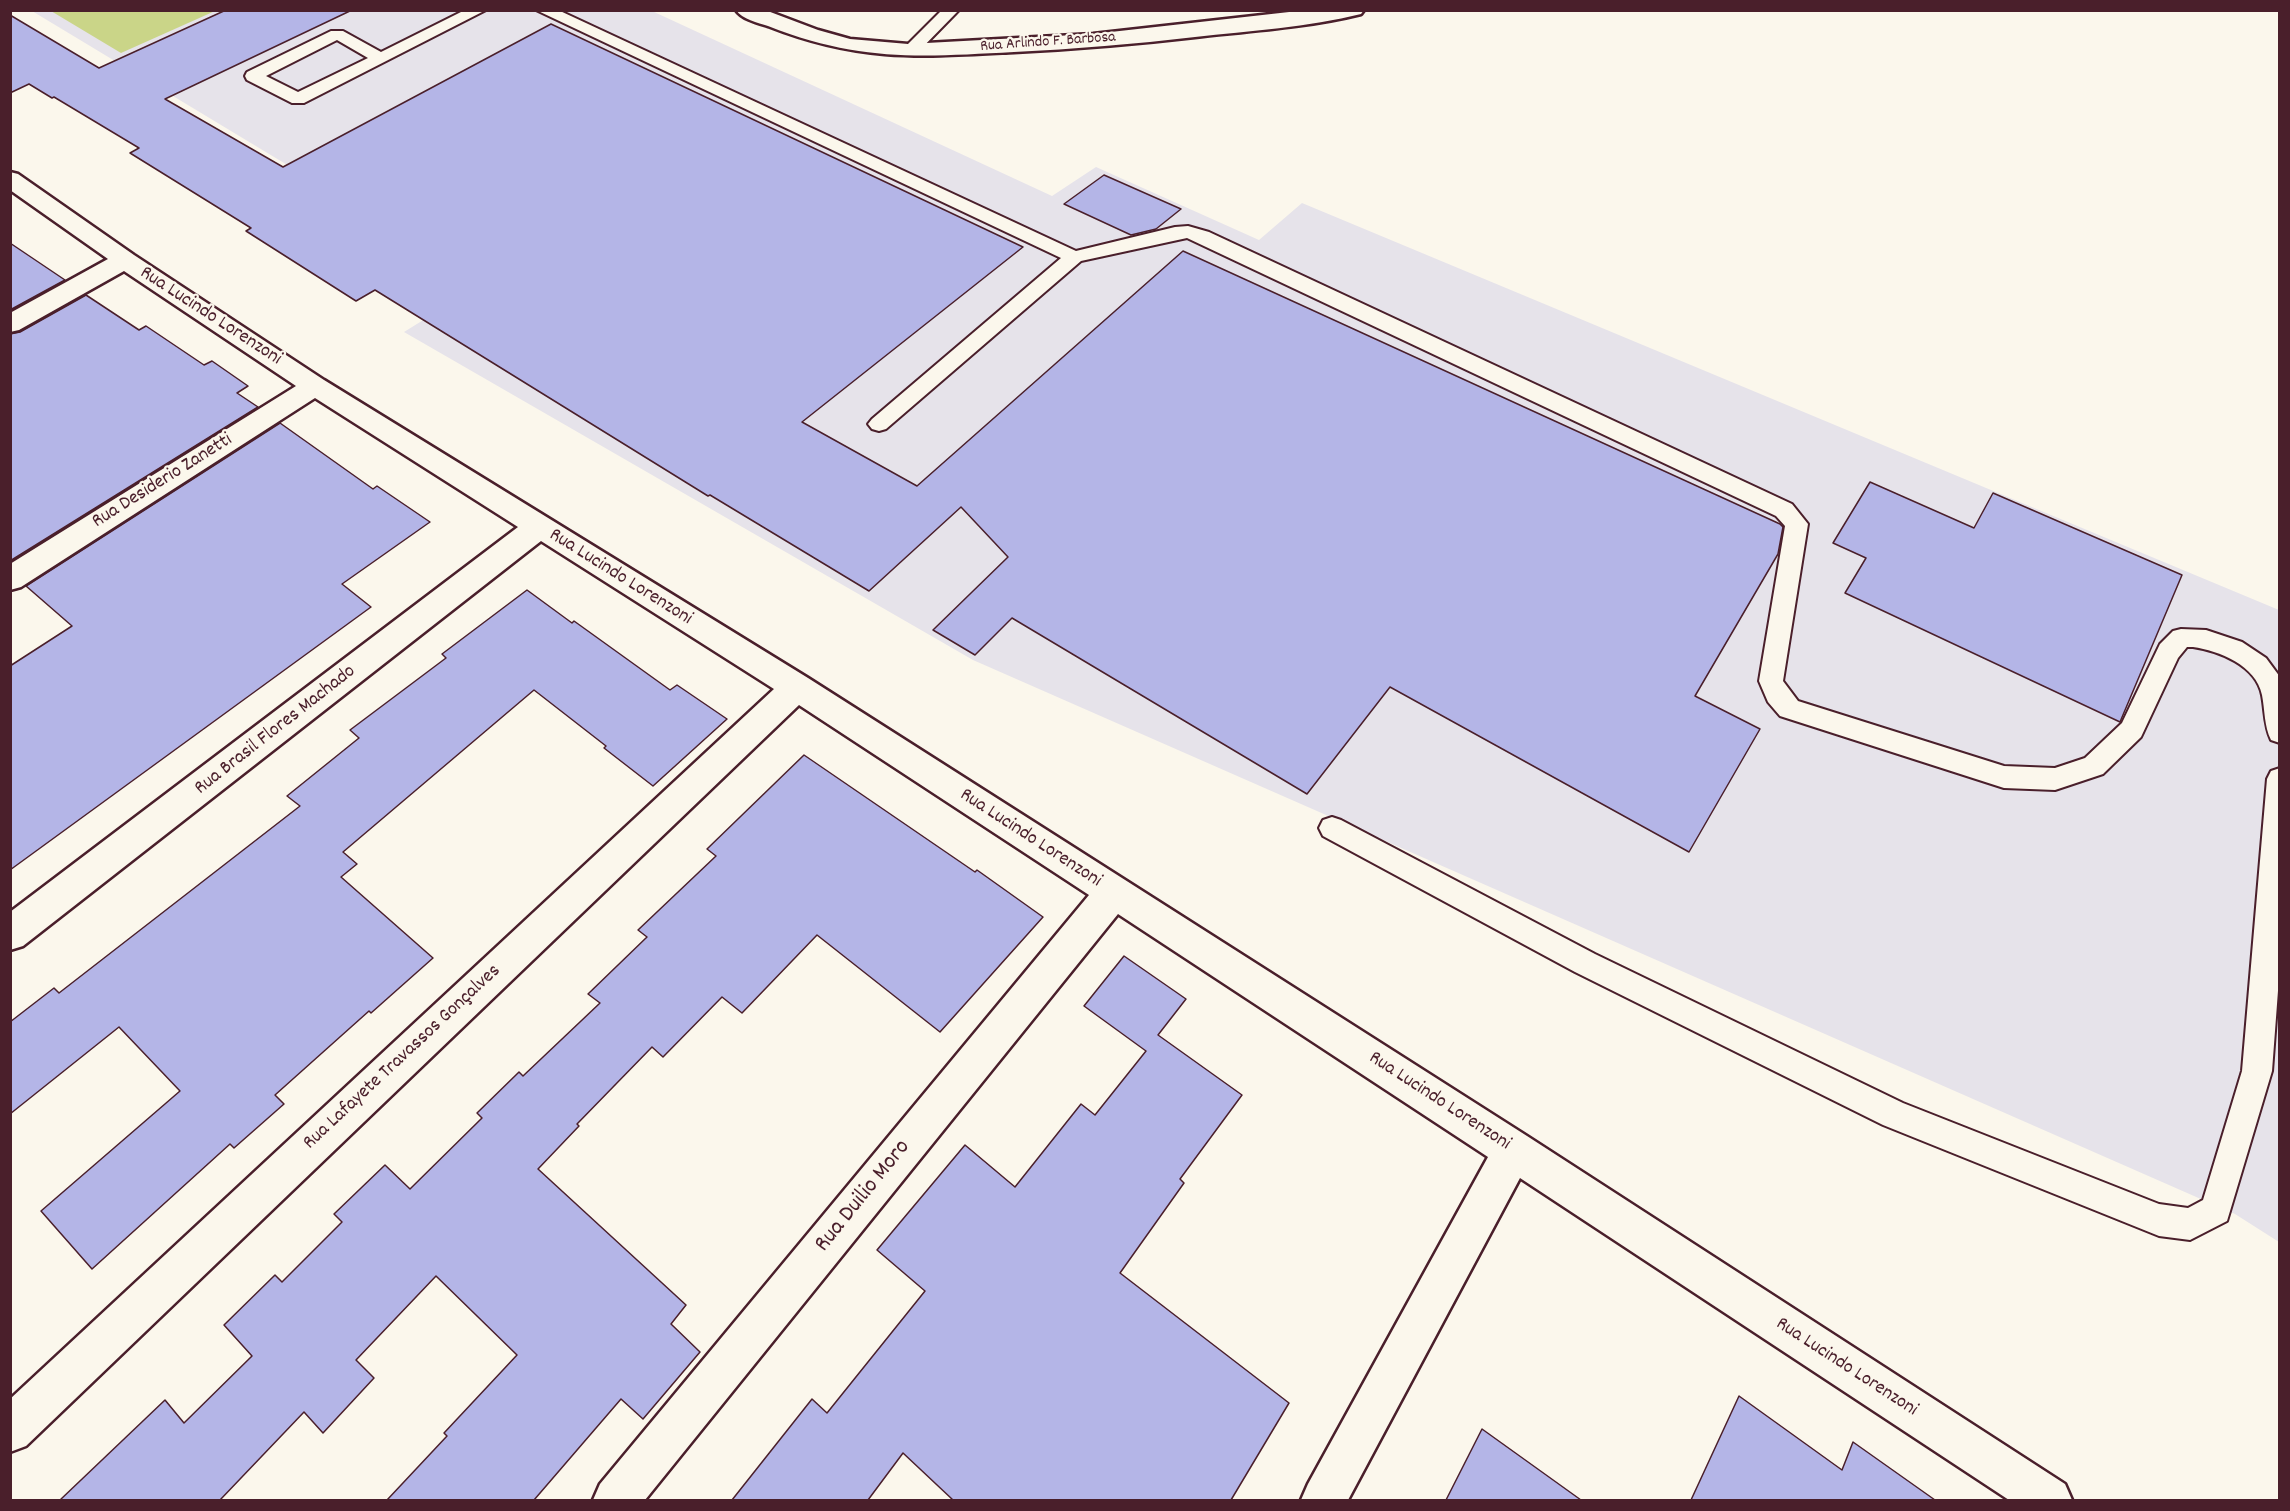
<!DOCTYPE html>
<html>
<head>
<meta charset="utf-8">
<style>
  body { margin:0 }
  #map { position:relative; width:2290px; height:1511px; overflow:hidden; background:#fbf7ec; font-family:Dekko,sans-serif }
  canvas { display:block }
  .frame { position:absolute; inset:0; border:12px solid #4a1f2b; pointer-events:none }
</style>
</head>
<body>
<div id="map">
<canvas width="2290" height="1511"></canvas>
<div class="frame"></div>
</div>
<script>
const ctx = document.querySelector('canvas').getContext('2d');
ctx.lineJoin = 'round';
function paint(path, color) { ctx.fillStyle = color; ctx.fill(path, 'evenodd'); }
function trace(path, color, width, dash) { ctx.strokeStyle = color; ctx.lineWidth = width; ctx.lineCap = dash ? 'butt' : 'round'; ctx.setLineDash(dash || []); ctx.stroke(path); }
function label(font, color, halo, rows, align = 'center') {
  ctx.font = font + ' Dekko,sans-serif'; ctx.lineWidth = 4.5; ctx.setLineDash([]); ctx.textBaseline = 'middle'; ctx.strokeStyle = halo; ctx.fillStyle = color; for (const [text, x, y, turn = 0] of rows) {
    ctx.save(); ctx.translate(x, y); ctx.rotate((+turn || 0) * Math.PI / 180); ctx.textAlign = isNaN(turn) ? turn : align; if (halo) ctx.strokeText(text, 0, 0); ctx.fillText(text, 0, 0); ctx.restore();
  }
}
const built = new Path2D(`
  M32,11H652L1052,196L1096,167L1259,240L1302,203L2279,610V1242L2235,1214L973,660L404,332L483,283Z`);
const green = new Path2D(`
  M51,11H215L121,53Z`);
const building = new Path2D(`
  M226,10H352L165,99L283,167L551,24L1023,247L802,422L917,486L1183,251L1780,524L1783,527L1778,554L1695,696L1760,729L1689,852L1390,687L1307,794L1012,618L975,655L933,630L1008,557L961,507L869,591L710,495L708,496L375,290L356,301L246,231L251,228L130,153L139,148L54,97L52,98L29,84L10,93V15L99,68Z
  M1104,175L1181,209L1156,229L1131,235L1064,204Z
  M10,243L65,280L10,310Z
  M86,295L139,330L146,326L204,365L212,361L248,386L237,393L258,407L10,561V334L20,332Z
  M280,423L373,489L377,486L430,522L342,584L371,607L10,870V666L72,626L26,586Z
  M1870,482L1974,528L1993,493L2182,575L2120,722L1845,593L1866,558L1833,543Z
  M527,590L572,623L574,621L670,690L677,685L727,719L653,786L604,748L606,746L534,690L343,852L357,864L341,877L433,958L371,1013L369,1011L275,1095L284,1104L234,1148L230,1144L92,1269L41,1211L180,1091L119,1027L10,1114V1022L54,988L59,993L300,806L287,796L359,738L350,730L446,658L442,654Z
  M804,755L975,872L977,870L1043,917L940,1032L817,935L742,1013L722,997L663,1057L652,1047L577,1124L579,1126L538,1169L686,1305L671,1324L700,1352L643,1419L621,1399L534,1500H387L447,1436L444,1433L517,1355L436,1276L356,1360L374,1378L323,1433L304,1412L220,1500H60L165,1400L184,1423L252,1356L224,1325L275,1275L282,1282L342,1222L334,1214L385,1165L410,1189L482,1118L477,1113L519,1072L523,1076L600,1003L588,994L647,937L638,930L716,856L707,849Z
  M1124,956L1186,999L1158,1035L1242,1095L1180,1179L1184,1183L1120,1273L1289,1403L1231,1500H953L903,1453L868,1500H732L812,1399L827,1413L925,1291L877,1250L965,1145L1015,1187L1081,1104L1095,1115L1146,1051L1084,1006Z
  M1739,1396L1842,1470L1853,1442L1935,1500H1691Z
  M1482,1429L1581,1500H1446Z`);
const lane = new Path2D(`
  M465,10H486L304,103H292L247,80L245,76L247,72L331,31H343L381,52ZM337,40L368,58L298,92L266,76Z
  M536,10H558L1076,251L1175,227L1188,226L1209,232L1792,504L1808,524L1783,681L1798,701L2004,766L2055,768L2085,758L2122,723L2160,644L2173,631L2181,629L2206,630L2242,642L2266,658L2280,677V743L2271,740C2264,726 2265,710 2262,695C2256,665 2219,651 2193,647H2187L2178,658L2141,737L2103,774L2055,790L2004,788L1780,716L1768,702L1759,681L1785,526L1776,516L1187,238L1081,261L886,429L879,431L872,429L868,424L872,419L1061,258Z
  M942,10H959L916,54H904L902,51L904,48Z
  M2280,768V964L2272,1071L2227,1221L2190,1240L2159,1236L1883,1125L1575,972L1323,836L1319,828L1323,820L1332,817L1341,820L1595,954L1903,1103L2159,1204L2188,1208L2203,1200L2242,1071L2267,779L2271,771Z`);
const street = new Path2D(`
  M736,10H765L818,30L850,39L908,44L1093,34L1307,10H1364L1361,14C1309,27 1249,31 1195,37C1135,44 1074,49 1014,52C919,57 859,62 768,26C758,23 742,19 736,10Z
  M10,172L18,174L134,255L324,380L808,678L1527,1136L2065,1484L2072,1500H2009L1520,1178L1348,1500H1301L1308,1484L1488,1157L1118,914L645,1500H593L600,1484L1089,895L799,705L26,1446L10,1452V1399L774,689L541,541L23,946L10,950V912L518,527L315,398L21,587L10,590V564L296,386L124,271L19,330L10,332V313L108,259L10,190Z`);
const farStreetnames = [
  ["Rua Arlindo F. Barbosa",1048,43,-4]
];
const streetNames = [
  ["Rua Lucindo Lorenzoni",210,317,33],
  ["Rua Desiderio Zanetti",163,482,-32],
  ["Rua Lucindo Lorenzoni",620,578,32],
  ["Rua Brasil Flores Machado",276,731,-38],
  ["Rua Lucindo Lorenzoni",1030,839,33],
  ["Rua Lafayete Travassos Gonçalves",403,1058,-43],
  ["Rua Lucindo Lorenzoni",1439,1102,33],
  ["Rua Lucindo Lorenzoni",1846,1368,33]
];
const nearStreetnames = [
  ["Rua Duilio Moro",864,1197,-51]
];
paint(built, '#e6e3ea');
paint(green, '#cad588');
paint(building, '#b4b5e7');
trace(building, '#4a1f2b', 1.5);
trace(lane, '#4a1f2b', 4);
trace(street, '#4a1f2b', 5);
paint(lane, '#fbf7ec');
paint(street, '#fbf7ec');
label('16px', '#4a1f2b', '#fbf7ec', farStreetnames);
label('20px', '#4a1f2b', '#fbf7ec', streetNames);
label('24px', '#4a1f2b', '#fbf7ec', nearStreetnames);
</script>
</body>
</html>
